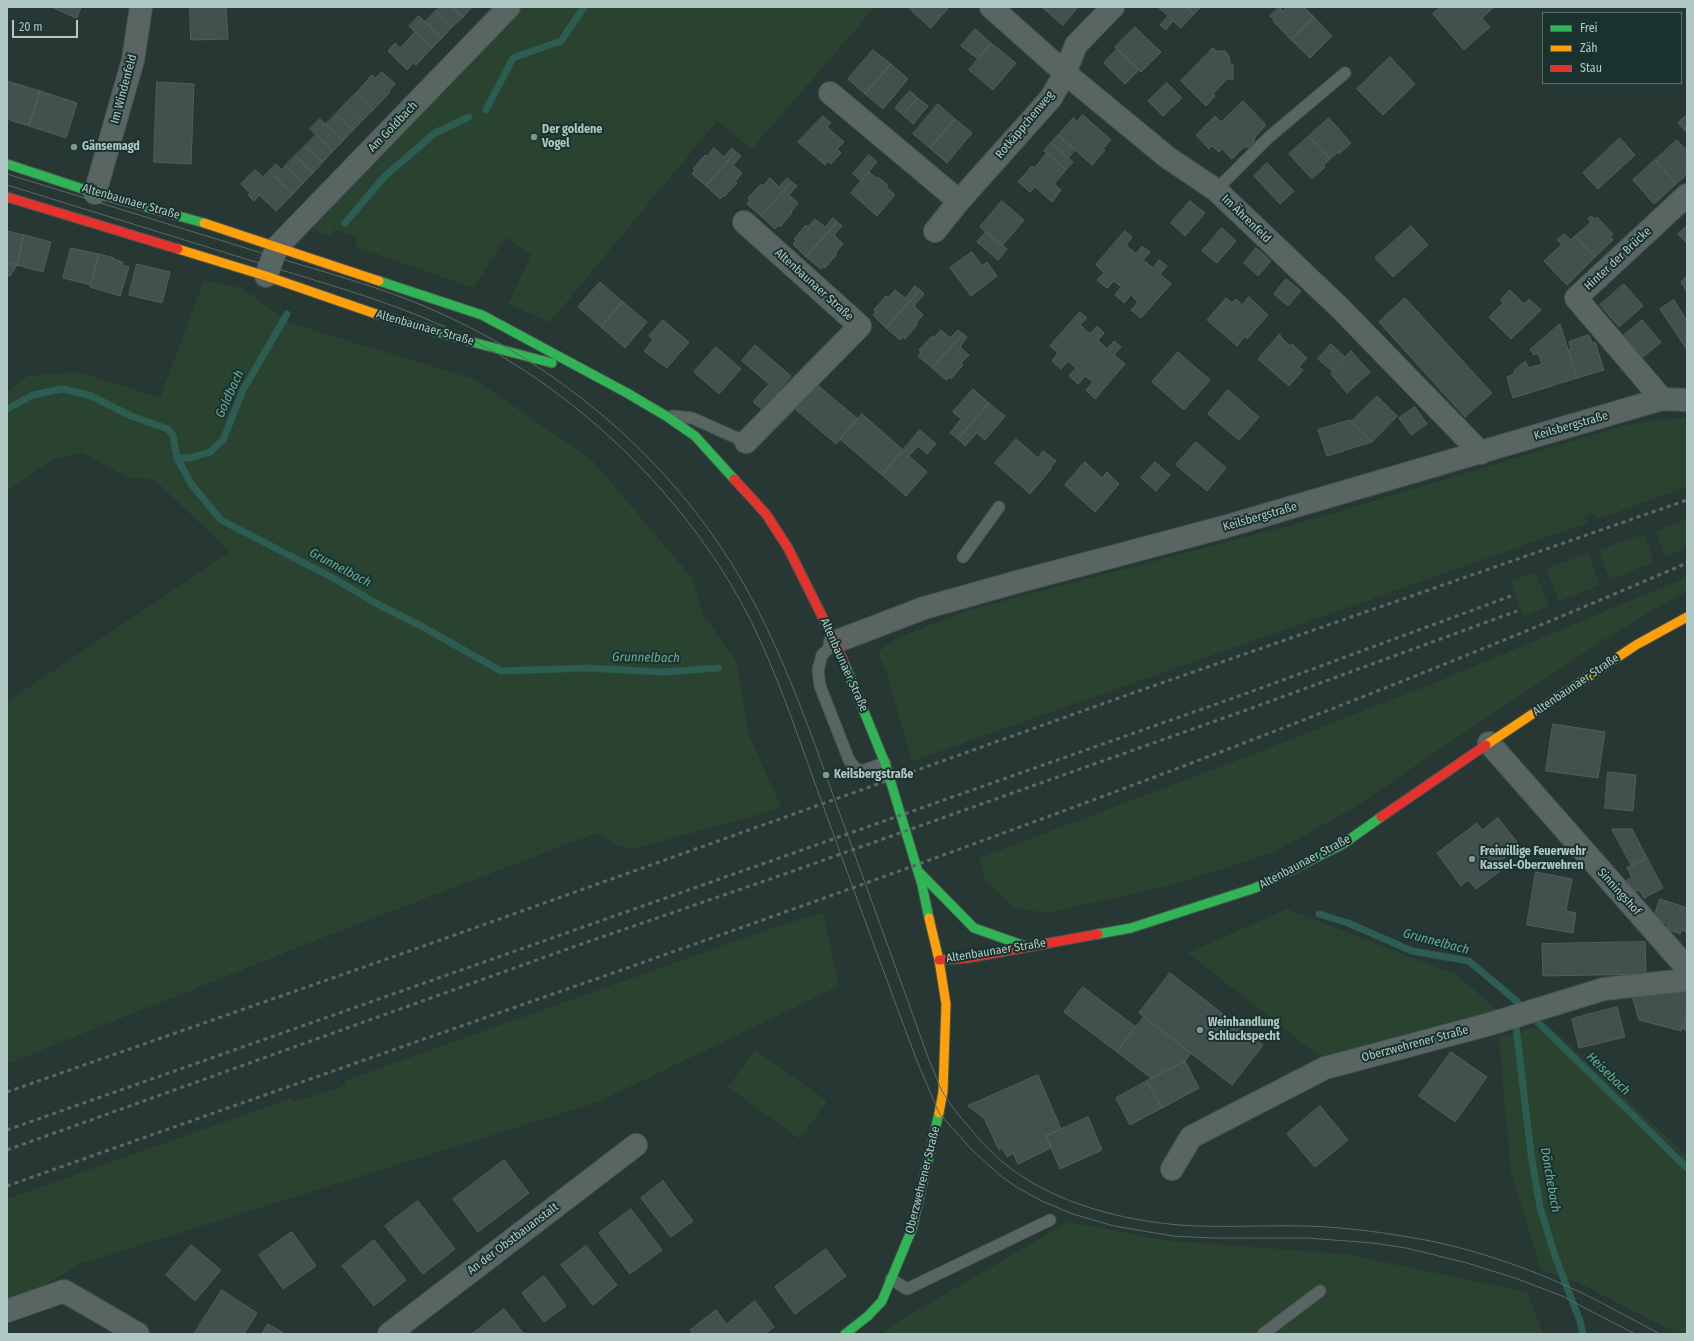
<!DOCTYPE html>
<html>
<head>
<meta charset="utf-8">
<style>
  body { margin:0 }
  #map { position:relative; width:1694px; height:1341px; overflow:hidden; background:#273834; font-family:"Fira Sans Condensed",sans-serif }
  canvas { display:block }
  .frame { position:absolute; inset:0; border:8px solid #b0c9c5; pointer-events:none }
  .legend { position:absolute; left:1542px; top:12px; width:140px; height:72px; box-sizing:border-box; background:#1a322d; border:1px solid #566e6a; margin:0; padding:5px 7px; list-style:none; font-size:12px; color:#b0c9c5 }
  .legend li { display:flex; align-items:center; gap:8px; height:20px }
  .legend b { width:20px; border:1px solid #566e6a }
  .scale { position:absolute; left:12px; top:20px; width:66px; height:18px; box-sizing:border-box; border:2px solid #b0c9c5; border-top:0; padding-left:5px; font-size:12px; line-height:14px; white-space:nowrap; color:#b0c9c5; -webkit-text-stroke:3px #1a322d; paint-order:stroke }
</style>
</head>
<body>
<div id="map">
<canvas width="1694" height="1341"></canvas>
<div class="frame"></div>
<ul class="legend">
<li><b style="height:5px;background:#30b455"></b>Frei</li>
<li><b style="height:5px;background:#ff9f0a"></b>Zäh</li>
<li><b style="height:5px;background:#e5322d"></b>Stau</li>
</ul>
<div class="scale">20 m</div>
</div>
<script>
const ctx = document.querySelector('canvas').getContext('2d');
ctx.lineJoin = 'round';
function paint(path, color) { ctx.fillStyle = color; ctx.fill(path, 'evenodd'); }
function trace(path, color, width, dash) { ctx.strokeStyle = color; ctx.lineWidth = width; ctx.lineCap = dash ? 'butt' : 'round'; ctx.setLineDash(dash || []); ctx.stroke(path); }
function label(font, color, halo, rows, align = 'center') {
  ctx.font = font + ' "Fira Sans Condensed",sans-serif'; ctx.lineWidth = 4; ctx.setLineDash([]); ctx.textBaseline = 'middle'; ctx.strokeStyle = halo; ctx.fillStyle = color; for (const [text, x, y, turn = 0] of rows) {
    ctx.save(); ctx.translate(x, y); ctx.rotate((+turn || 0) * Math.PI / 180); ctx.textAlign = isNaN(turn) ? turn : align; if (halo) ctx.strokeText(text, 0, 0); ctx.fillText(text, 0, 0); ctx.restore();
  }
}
const green = new Path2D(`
  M522,7H875L752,149L717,121L550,322L508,304L531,255L506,237L473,288L355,246L357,237L335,229L331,236L318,232L313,227V223Z
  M204,280L241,288L290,323L474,379L592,460L692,578L702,613L737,663L748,733L781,807L754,816L632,849L618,845L596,833L314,941L7,1064V702L230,552L154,479L129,478L82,453L53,459L7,491V392L28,376L79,372L160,398Z
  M1687,418V487L1597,519L1595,513L1584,517L1587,523L912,761L886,671L879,656V652C899,632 940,624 966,611L1317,518L1622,426L1657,420Z
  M1687,519V547L1665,557L1655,531Z
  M1644,534L1654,562L1610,580L1599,550Z
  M1588,553L1600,585L1559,601L1546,568Z
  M1535,572L1549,606L1523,617L1511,581Z
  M1687,577V591L1651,611L1610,636L1490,715L1352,809L1272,853L1168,886L1046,913L1013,907L986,881L979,858L1244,758L1439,681Z
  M1287,909L1457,975L1498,1011L1323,1059L1188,953Z
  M823,913L839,986L598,1102L80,1264L24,1297L7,1302V1199L292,1098L294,1102L346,1085L344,1081L775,927Z
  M1548,1025L1687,1156V1334H1679L1577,1282L1541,1270L1511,1172L1499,1037Z
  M755,1050L827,1101L800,1139L728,1087Z
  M1068,1222L1170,1241L1345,1254L1527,1292L1543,1334H882L896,1323Z`);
const stream = new Path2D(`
  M486,110L513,58L561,41L584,7
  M345,223L385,176L435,133L469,117
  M7,409L33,395L62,389L89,395L131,416L168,429L173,435L177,458L192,485L221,520L337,580L379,605L423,627L501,671L587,668L663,672L718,668
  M177,458H190L210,452L223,440L243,390L287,314
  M1319,914L1348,923L1412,951L1469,961L1513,998L1687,1168
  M1515,1018L1531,1154L1540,1207L1555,1256L1580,1321L1583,1334`);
const building = new Path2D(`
  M52,7H81L77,18Z
  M190,7H226L228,39L191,40Z
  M440,7H453L463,17L452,27L436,11Z
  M453,7H472L463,17Z
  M908,7H949L931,28Z
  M1042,7H1078L1063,25Z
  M1158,7H1187L1194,14L1181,28L1173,21L1166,30L1160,25L1168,16Z
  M1187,7H1201L1194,14Z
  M1279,7L1283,11L1286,7H1304L1314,17L1291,40L1273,21L1274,19L1270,16Z
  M1441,7H1494L1482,18L1490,27L1464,50L1433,14Z
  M436,11L452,27L442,38L425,22Z
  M419,16L442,38L432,48L409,26Z
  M1314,17L1332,36L1310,58L1291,40Z
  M1135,27L1161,52L1141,72L1115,47Z
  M975,29L991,43L978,59L961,46Z
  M415,32L432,48L416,65L413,63L407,70L388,51L395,43L400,48Z
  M991,43L1016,63L993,90L969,70Z
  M1213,48L1216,51H1225L1229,56L1230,64H1233V79H1227L1213,94L1215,96L1206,106L1181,81Z
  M1117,49L1139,70L1125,84L1104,63Z
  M873,50L891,64L865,94L848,79Z
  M1390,57L1415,84L1383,115L1357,89Z
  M891,64L908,79L883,109L865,94Z
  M382,72L395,84L389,91L390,92L373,110L356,93L372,75L375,78Z
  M7,81L40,91L29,126L7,119Z
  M157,82L194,84L191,164L154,162Z
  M1167,83L1182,98L1163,116L1148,101Z
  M40,91L77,103L66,138L29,126Z
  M910,91L918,98L903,115L895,108Z
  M356,93L373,110L363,120L346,103Z
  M918,98L928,106L913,124L903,115Z
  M1243,101L1266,125L1255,137L1254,142L1249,147H1244L1232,159L1222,149L1219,152L1212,146L1209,149L1196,135L1215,116L1221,122Z
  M346,103L363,120L353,130L336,114Z
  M938,104L955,119L930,148L913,134Z
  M336,114L353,130L343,141L326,124Z
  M1083,115L1111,140L1103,149L1105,150L1092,165L1058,135L1073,118L1077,121Z
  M1687,115V133L1678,123Z
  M823,116L831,123L827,127L844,142L837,149L841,153L831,164L828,161L825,165L798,142Z
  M1329,118L1351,143L1339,154L1338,152L1330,159L1309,136Z
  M320,119L343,141L333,151L310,129Z
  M955,119L972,133L947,163L930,148Z
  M316,135L333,151L323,162L305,146Z
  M1058,135L1075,150L1068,158L1051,143Z
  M1309,136L1330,159L1323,166L1325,167L1312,179L1289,154Z
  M1620,138L1635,155L1598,189L1583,173Z
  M1677,140L1687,151V174L1676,184L1655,160Z
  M1051,143L1073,162L1066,170L1044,151Z
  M305,146L323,162L313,173L295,156Z
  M714,148L724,157L732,148L736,152L706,186L692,174L695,171L693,169L705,155L707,156Z
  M736,152L741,156L733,165L742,173L735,182L737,183L724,197L722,196L720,199L706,186Z
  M1047,153L1066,170L1054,184L1061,190L1052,202L1035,187L1030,192L1018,182L1032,166L1034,168Z
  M869,155L877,162L861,181L853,174Z
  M295,156L313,173L303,183L285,166Z
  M1655,160L1676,184L1654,204L1633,180Z
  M1267,163L1294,191L1280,204L1254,176Z
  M276,164L282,170L285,166L303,183L293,194L269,171Z
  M255,170L263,177L269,171L293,194L276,211L259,195L254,201L248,195L250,193L241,184Z
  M869,172L877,179L878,177L888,185L886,187L895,195L877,216L851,193Z
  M770,178L779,187L787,178L792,182L761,216L747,204L750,200L748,198L761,184L763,186Z
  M792,182L797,186L789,195L798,203L791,212L792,213L780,227L778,225L775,229L761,216Z
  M1002,201L1024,220L1002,246L980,227Z
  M1190,201L1205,213L1185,236L1171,223Z
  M1591,216L1595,219L1597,217L1613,234L1610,237L1613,240L1595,257L1575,236L1591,222L1588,219Z
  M833,218L837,222L806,257L793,244L796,241L794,239L806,225L808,227L815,219L825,227Z
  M837,222L842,226L834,235L843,244L836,252L837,254L825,268L823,266L821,269L806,257Z
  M1411,226L1428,245L1393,277L1375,258Z
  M1687,226V243L1678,234Z
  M1222,228L1236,241L1217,263L1202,251Z
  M7,231L24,235L17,265L7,262Z
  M1125,231L1132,237L1126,245L1136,254L1142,246L1150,252L1143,260L1153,268L1159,260L1167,266L1160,274L1171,284L1141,318L1131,310L1138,302L1131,295L1124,303L1115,295L1121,287L1114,281L1107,288L1097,280L1104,273L1096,265Z
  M986,232L1007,249L998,260L977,242Z
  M1564,234L1571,240L1575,236L1595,257L1567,285L1544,261L1562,244L1557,240Z
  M24,235L51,242L43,272L17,265Z
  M71,248L99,254L91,285L63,278Z
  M1256,248L1271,261L1258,276L1244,263Z
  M972,252L982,266L987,262L997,276L971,296L950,268Z
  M99,254L114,258L113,259L123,262L122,265L129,267L120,296L90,287Z
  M7,262L17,265L10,276L7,275Z
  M137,264L170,272L162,303L129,295Z
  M1687,276V292L1681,282Z
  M1286,279L1301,291L1288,306L1274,294Z
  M600,282L623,302L601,327L578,307Z
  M1624,284L1643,306L1619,327L1600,305Z
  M915,286L920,290L886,328L873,315L876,312L874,310L886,296L888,298L895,290L905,298Z
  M920,290L924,294L914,306L923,315L916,323L917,325L905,339L903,337L900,340L886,328Z
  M1510,290L1524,304L1529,299L1541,310L1511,339L1489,317L1503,303L1501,300Z
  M1249,297L1268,315L1247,339L1245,336L1237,346L1207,320L1226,298L1232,303L1236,299L1242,305Z
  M1405,298L1492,393L1465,417L1379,322Z
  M1674,300L1687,321V350L1660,309Z
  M623,302L647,322L625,348L601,327Z
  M1080,312L1087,318L1080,325L1090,334L1097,326L1104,333L1098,340L1107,349L1114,341L1121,347L1114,355L1125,364L1095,399L1086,390L1093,382L1085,376L1078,384L1069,376L1076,368L1068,361L1061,369L1052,361L1058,353L1050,346Z
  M663,320L689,342L667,368L644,351L653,340L649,336Z
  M1642,320L1661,342L1643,357L1623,336Z
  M1560,324L1577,378L1513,398L1507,377L1514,374V371L1525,361L1529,368L1542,364L1538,353L1534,355L1530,350Z
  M941,330L950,338L958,330L963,334L932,368L918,356L921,352L919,350L932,336L933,338Z
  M963,334L967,337L960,347L969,355L961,363L963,365L951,379L949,377L946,380L932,368Z
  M1280,334V336L1290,346L1292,344L1307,358L1299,367L1303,370L1289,386L1258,359Z
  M1589,335L1592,343L1595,342L1604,370L1577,378L1568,350L1571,349L1569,342Z
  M1331,344L1345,357L1332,371L1318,359Z
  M755,345L791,376L763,410L753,402L769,384L742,361Z
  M716,347L741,369L719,394L694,372Z
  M1351,351L1370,372L1347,393L1331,374Z
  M1178,352L1210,380L1184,410L1152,382Z
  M816,384L858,419L836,444L795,409Z
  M973,389L989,403L958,439L950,433L961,419L953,412Z
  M1228,390L1259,417L1239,440L1208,414Z
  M1377,396L1397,416L1372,442L1351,422Z
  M989,403L1005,416L985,440L977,433L965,446L958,439Z
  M1415,407L1427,424L1411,435L1399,418Z
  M862,414L903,450L882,475L840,439Z
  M1350,420L1372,442L1327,456L1318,430Z
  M920,430L936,444L927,454L918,446L909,456L927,472L906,496L882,475Z
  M1016,439L1038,458L1043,451L1056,461L1050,468L1051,469L1030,494L995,463Z
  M1196,442L1226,468L1207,491L1176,465Z
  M1085,462L1102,478L1107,472L1119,484L1095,512L1065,485Z
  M1155,462L1170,475L1156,491L1141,478Z
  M1553,724L1605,732L1598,778L1546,771Z
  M1608,772L1636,775L1633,811L1605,808Z
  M1498,818L1520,846L1495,865L1500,871L1476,889L1468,880L1461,886L1437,853L1477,823L1482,830Z
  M1612,829H1632L1647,858L1632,866Z
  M1647,858L1663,888L1644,898L1639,890L1634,892L1627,880L1632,877L1627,868Z
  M1536,872L1572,879L1566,911L1576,913L1573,933L1527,925Z
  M1660,899L1687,908V932L1681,930L1680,934L1667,929L1668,925L1654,917Z
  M1645,942L1646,974L1543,976L1542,944Z
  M1170,973L1263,1045L1232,1085L1139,1013Z
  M1083,987L1136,1027L1117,1052L1064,1012Z
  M1687,988V1012L1681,1031L1639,1020L1632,996Z
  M1617,1007L1625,1037L1579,1048L1572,1019Z
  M1144,1017L1191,1053L1185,1061L1151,1078L1117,1052Z
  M1687,1018V1031L1683,1029Z
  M1451,1052L1487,1077L1455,1122L1419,1096Z
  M1185,1061L1199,1088L1162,1108L1147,1081Z
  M1038,1075L1061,1129L1046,1136L1051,1148L1018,1164L1013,1153L1007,1157L1002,1148L999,1150L984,1118L968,1106Z
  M1147,1081L1162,1108L1130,1125L1116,1098Z
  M1320,1106L1348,1140L1315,1167L1287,1134Z
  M1088,1117L1102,1150L1060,1169L1046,1136Z
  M504,1160L529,1193L478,1232L453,1199Z
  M663,1181L693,1221L671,1237L641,1198Z
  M418,1201L455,1249L423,1274L385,1226Z
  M631,1209L662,1250L630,1274L599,1233Z
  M292,1232L316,1266L283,1289L259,1255Z
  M374,1240L406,1280L374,1306L342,1266Z
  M191,1245L221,1270L195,1301L166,1275Z
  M586,1246L617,1285L593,1305L561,1265Z
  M826,1249L846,1276L795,1314L775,1287Z
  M544,1276L566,1306L544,1322L522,1293Z
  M222,1290L257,1313L244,1334H194Z
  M755,1301L774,1327L765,1334H693L690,1330L716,1310L726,1324Z
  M504,1309L524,1334H472Z
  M268,1324L285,1334H262Z`);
const lane = new Path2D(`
  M1216,190L1268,138L1345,73
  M672,416L692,418L746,442
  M963,557L999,507
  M835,642L822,655L818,670L820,686L849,760L855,768L862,771L885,763
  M891,1279L907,1289L1050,1220
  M1263,1334L1320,1291`);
const street = new Path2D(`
  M991,7L1065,73L1167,157L1216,190L1340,308L1481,453
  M830,93L959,201
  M95,193L133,60L141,7
  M744,222L860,326L746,442
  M935,231L959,201L1051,98L1065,73L1076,45L1113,7
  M266,276L277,247L509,7
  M1662,399L1576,298L1687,195
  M835,642L924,608L1013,583L1224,527L1662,399L1687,400
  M1489,743L1687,968
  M1172,1169L1191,1137L1325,1068L1490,1024L1604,989L1687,980
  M7,1311L64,1291L138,1334
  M389,1334L636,1145`);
const fast = new Path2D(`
  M7,164L95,193L204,223
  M379,281L482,315L627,393L666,416L695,436L734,479
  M376,314L476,343L552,363
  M845,665L885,763L922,885L929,918
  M920,873L974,928L1025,946
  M1098,934L1131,928L1255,888L1343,844L1381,817
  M845,1334L868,1316L882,1301L912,1229L939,1113`);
const slow = new Path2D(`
  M204,223L379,281
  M178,249L266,276L376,314
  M1486,745L1636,645L1687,617
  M929,918L939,960L946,1004L943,1092L939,1113`);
const jam = new Path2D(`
  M7,197L178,249
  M734,479L766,514L788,548L835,642L845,665
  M1381,817L1486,745
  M939,960L968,958L1098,934`);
const tram = new Path2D(`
  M7,174C89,199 170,225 252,250C309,268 369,283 424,306C537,354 637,430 709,530C769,612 803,711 837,806C868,891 899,976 929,1060C934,1070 937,1081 942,1091C949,1103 959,1116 969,1127C982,1143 996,1158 1013,1170C1059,1204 1122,1220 1179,1225C1221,1228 1264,1225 1306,1226C1340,1227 1374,1231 1408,1237C1467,1246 1526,1267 1580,1292C1607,1305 1633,1320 1660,1334
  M7,185C92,211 177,238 262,264C323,283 385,300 443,326C572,383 691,499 753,625C782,685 802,749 825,811C855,894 886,978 917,1061L939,1113L972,1150L1002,1177L1018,1188L1042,1201L1073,1214L1114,1226L1173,1236L1214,1238H1307L1373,1243L1406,1248L1467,1263L1515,1278L1562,1296L1635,1334`);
const rail = new Path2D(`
  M7,1092L421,947L1133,693L1687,500
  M7,1130L1242,695L1511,596
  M7,1150L573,947L776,877L1252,708L1517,611
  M7,1186C202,1117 398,1048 593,980C962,850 1329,718 1687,563`);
const markers = [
  [534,137,4,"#809692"],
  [74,147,4,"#809692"],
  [826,775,4,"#809692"],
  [1472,859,4,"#809692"],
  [1200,1030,4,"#809692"]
];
const streetNames = [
  ["Im Windenfeld",124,89,-75],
  ["Rotkäppchenweg",1025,125,-50],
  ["Am Goldbach",393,127,-46],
  ["Altenbaunaer Straße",131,202,16],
  ["Im Ährenfeld",1246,219,44],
  ["Hinter der Brücke",1618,259,-43],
  ["Altenbaunaer Straße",814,285,42],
  ["Altenbaunaer Straße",425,328,16],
  ["Keilsbergstraße",1571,426,-16],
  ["Keilsbergstraße",1260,517,-16],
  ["Altenbaunaer Straße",844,665,66],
  ["Altenbaunaer Straße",1576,685,-34],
  ["Altenbaunaer Straße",1305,862,-28],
  ["Sinningshof",1619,892,48],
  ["Altenbaunaer Straße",996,951,-9],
  ["Oberzwehrener Straße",1415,1044,-15],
  ["Oberzwehrener Straße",923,1180,-76],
  ["An der Obstbauanstalt",513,1239,-37]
];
const poiNames = [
  ["Der goldene",542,130],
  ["Vogel",542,144],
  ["Gänsemagd",82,147],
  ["Keilsbergstraße",834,775],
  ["Freiwillige Feuerwehr",1480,852],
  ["Kassel-Oberzwehren",1480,866],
  ["Weinhandlung",1208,1023],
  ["Schluckspecht",1208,1037]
];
const waterNames = [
  ["Goldbach",230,394,-65],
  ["Grunnelbach",340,568,28],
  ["Grunnelbach",646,658,1],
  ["Grunnelbach",1436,942,15],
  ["Heisebach",1608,1074,44],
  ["Dönchebach",1550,1180,80]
];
paint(green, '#294330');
trace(stream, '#2d5c52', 7);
paint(building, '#42514e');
trace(building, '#4f5f5b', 1);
trace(lane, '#475350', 13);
trace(street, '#475350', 24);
trace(fast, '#475350', 11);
trace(slow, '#475350', 11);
trace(jam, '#475350', 11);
trace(lane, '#586563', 11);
trace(street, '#586563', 22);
trace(fast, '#30b455', 9);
trace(slow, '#ff9f0a', 9);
trace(jam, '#e5322d', 9);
trace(tram, '#5b6966', 1);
trace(rail, '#5b6966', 3, [4, 4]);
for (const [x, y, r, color] of markers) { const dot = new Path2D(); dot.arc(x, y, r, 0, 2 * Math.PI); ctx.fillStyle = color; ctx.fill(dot); trace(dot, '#1a322d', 1.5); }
label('12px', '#b0c9c5', '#1a322d', streetNames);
label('bold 12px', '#b0c9c5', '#1a322d', poiNames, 'left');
label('italic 13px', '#66ab9c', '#1a322d', waterNames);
</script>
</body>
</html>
